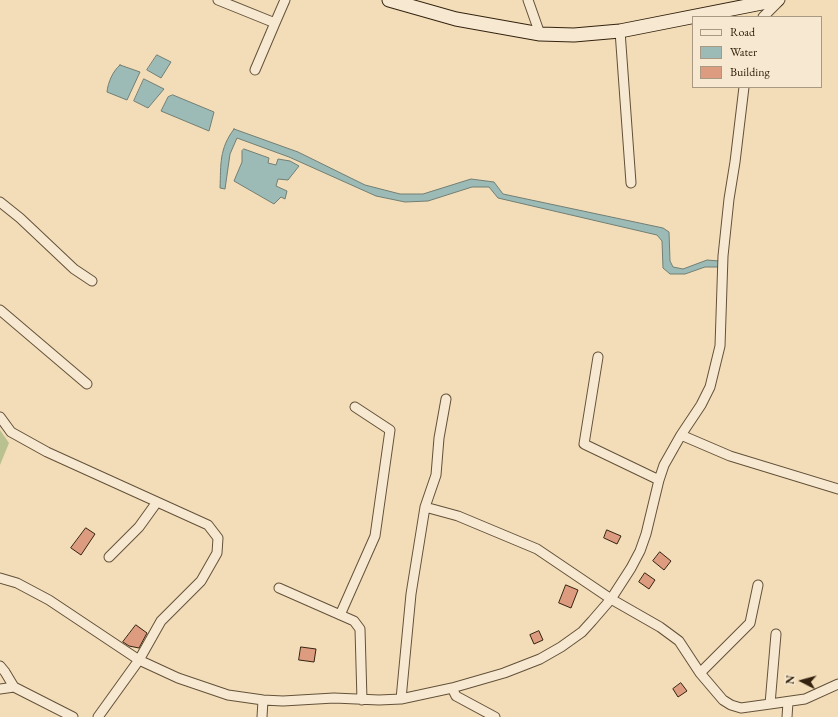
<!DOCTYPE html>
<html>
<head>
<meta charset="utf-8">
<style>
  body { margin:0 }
  #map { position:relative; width:838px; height:717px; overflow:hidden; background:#f2ddb8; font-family:"EB Garamond",serif }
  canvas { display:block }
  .legend { position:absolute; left:692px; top:16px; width:130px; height:72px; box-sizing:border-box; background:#f7e9d1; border:1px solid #a99983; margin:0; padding:5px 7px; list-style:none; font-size:12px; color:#34220f }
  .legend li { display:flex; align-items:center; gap:8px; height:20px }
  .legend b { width:20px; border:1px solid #a99983 }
  .north { position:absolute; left:782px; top:661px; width:40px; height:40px; -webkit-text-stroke:3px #f7e9d1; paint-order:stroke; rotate:276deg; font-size:11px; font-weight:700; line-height:16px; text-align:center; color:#34220f }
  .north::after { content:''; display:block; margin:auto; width:14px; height:18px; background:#34220f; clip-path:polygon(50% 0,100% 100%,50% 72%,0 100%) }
</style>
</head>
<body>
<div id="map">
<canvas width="838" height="717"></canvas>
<ul class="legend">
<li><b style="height:5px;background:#f7e9d1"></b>Road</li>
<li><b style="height:11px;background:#9cbbb6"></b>Water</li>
<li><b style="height:11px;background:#dd9b80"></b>Building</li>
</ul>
<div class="north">N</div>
</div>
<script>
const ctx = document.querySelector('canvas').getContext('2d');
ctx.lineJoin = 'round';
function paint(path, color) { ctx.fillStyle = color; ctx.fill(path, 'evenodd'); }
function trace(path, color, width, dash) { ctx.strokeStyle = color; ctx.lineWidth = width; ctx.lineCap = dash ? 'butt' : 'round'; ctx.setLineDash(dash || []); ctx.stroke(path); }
const green = new Path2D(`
  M0,430L9,443L0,465Z`);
const water = new Path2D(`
  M157,55L171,62L161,78L147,70Z
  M120,65L140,72L127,100L107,92C108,82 113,71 120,65Z
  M144,79L164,89L148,108L134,101Z
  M173,95L214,112L209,131L161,111L168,97Z
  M234,129L298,152L365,185L400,194H423L471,179L494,182L503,194L663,228L669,232L670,261L673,267L683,269L707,260L719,261V267H705L685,274H670L663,268L662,241L657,235L498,198L489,187H472L428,201L405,202L376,196L289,157L237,138L230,154L225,189L220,188C221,164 219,149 234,129Z
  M244,149L269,158L268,163L276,165L278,159L290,161L299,166L288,180L278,179L276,186L287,191L285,199L281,197L274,204L234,181L242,162V151Z`);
const building = new Path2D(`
  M86,528L95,534L81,555L71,548Z
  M607,530L621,536L617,544L604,538Z
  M660,552L671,561L664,570L653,561Z
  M645,573L655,580L649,589L639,582Z
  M566,585L578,590L571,608L559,603Z
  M136,625L147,633L139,648L129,646L123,642Z
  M539,631L543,640L534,644L530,635Z
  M301,647L316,649L314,662L299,660Z
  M681,683L687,691L678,697L673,689Z`);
const minor = new Path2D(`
  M218,0L275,23
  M528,0L540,34
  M763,17L780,0
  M620,31L631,183
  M255,70L275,23L285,0
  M0,202L20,218L74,269L92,281
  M0,310L87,384
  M598,357L584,444L659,480
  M0,417L11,432L47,452L208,525L218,538L217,553L201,581L161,621L139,660L98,717
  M681,435L730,456L838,489
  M425,507L458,516L537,549L611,599L660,627L679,641L700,673L723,700L731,705L741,708L770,704L805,699L838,684
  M109,557L139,527L157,502
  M0,578L17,583L49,600L139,660L178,678L228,695L263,700L283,701L334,698L379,700L401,699L452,688L504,673L540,659L561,647L582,632L592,621L611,599L631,568L640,551L646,534L659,480L664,465L681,435L701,405L710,387L720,346L723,256L729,199L735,162L744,87
  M279,588L354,621L360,629L362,700
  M340,615L375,536L390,430L355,407
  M0,666L5,672L14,687L73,717
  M700,673L750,623L758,585
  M452,688L456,696L495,717
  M0,689L14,687
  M401,699L411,594L425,507L436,475L439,438L446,399
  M770,704L776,634
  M262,717L263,700
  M787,717L788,702`);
const secondary = new Path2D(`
  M389,0L456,19L540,34L574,35L620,31L777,0`);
paint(green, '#b9c190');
paint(water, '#9cbbb6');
trace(water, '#727e73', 1);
paint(building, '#dd9b80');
trace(building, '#34220f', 1);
trace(minor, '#645139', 11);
trace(secondary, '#34220f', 15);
trace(minor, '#f7e9d1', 9);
trace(secondary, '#f7e9d1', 13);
</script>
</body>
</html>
